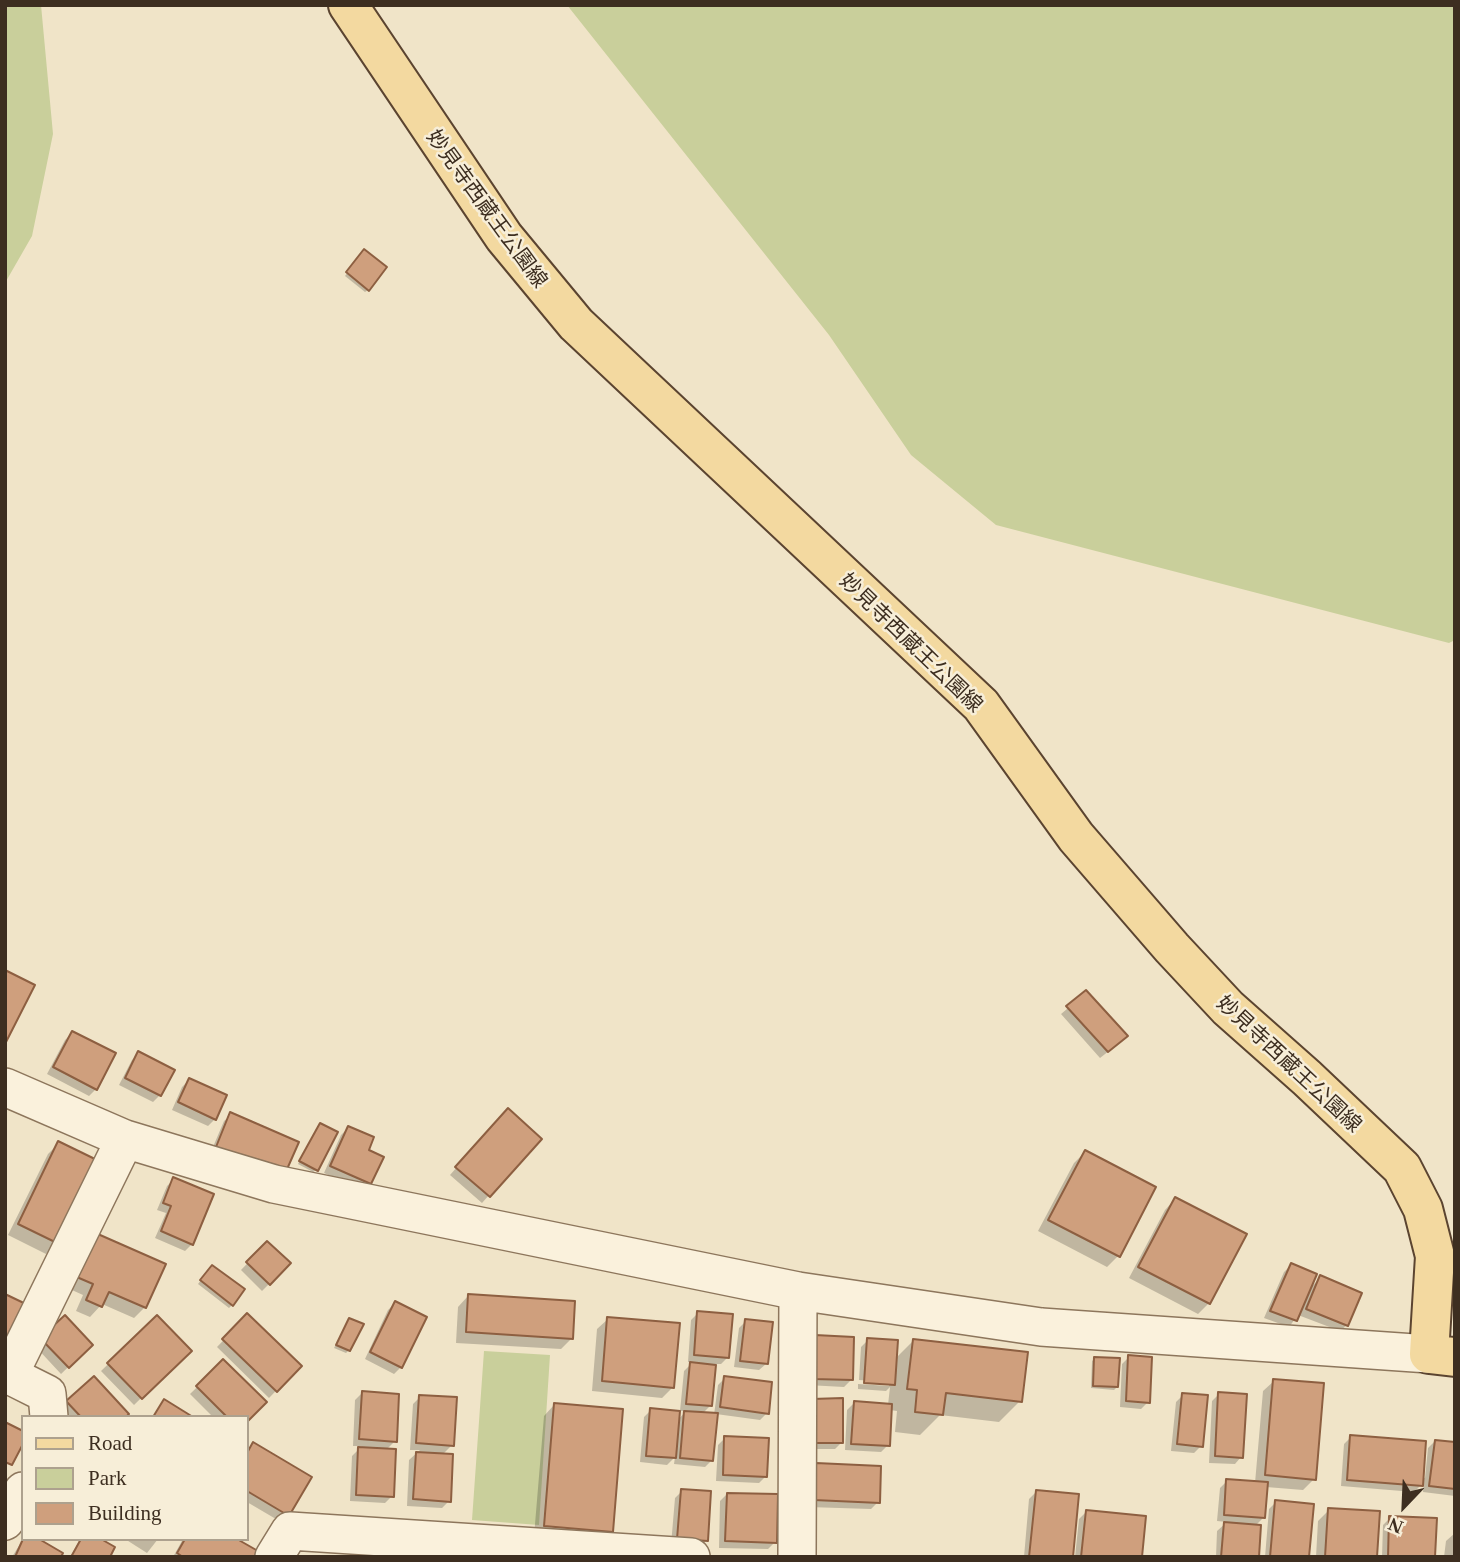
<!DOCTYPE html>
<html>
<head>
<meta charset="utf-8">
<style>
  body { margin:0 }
  #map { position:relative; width:1460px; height:1562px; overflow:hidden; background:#f0e4c8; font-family:Georgia,serif }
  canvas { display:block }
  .frame { position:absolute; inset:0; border:7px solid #3d2e20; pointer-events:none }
  .legend { position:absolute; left:21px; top:1415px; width:228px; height:126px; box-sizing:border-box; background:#f7eed8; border:2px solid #ada18e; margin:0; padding:9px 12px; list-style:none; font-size:21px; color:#3d2e20 }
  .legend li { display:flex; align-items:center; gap:14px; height:35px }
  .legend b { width:35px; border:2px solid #ada18e }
  .north { position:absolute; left:1369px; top:1471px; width:70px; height:70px; -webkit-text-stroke:5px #f7eed8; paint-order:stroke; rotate:203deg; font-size:19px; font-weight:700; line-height:28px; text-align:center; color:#3d2e20 }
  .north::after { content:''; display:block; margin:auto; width:24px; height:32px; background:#3d2e20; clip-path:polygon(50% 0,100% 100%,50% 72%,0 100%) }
</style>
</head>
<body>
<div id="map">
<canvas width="1460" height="1562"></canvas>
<div class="frame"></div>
<ul class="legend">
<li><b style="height:9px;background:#f3d9a0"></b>Road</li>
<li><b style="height:19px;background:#c9cf9b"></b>Park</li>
<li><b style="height:19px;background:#cf9f7d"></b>Building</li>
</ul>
<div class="north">N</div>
</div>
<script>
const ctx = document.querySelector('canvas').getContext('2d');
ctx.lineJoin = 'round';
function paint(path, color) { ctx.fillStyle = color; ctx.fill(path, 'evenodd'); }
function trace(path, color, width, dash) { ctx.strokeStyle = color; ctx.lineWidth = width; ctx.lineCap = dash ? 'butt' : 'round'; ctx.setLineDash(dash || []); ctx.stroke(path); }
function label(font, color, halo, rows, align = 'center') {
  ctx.font = font + ' Georgia,"Noto Sans JP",serif'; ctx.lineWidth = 5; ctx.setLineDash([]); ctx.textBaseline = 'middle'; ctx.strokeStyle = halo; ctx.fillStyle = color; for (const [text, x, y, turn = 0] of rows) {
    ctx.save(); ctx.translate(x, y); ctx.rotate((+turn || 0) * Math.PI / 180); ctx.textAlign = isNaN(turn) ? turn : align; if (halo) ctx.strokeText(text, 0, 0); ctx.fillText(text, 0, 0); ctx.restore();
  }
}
const green = new Path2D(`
  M5,5H41L53,134L32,236L5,283Z
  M567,5H1455V640L1449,643L996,525L911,455L829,335Z
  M484,1351L550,1355L539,1525L472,1520Z`);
const shadow = new Path2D(`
  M361,254L368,290L365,292L345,276Z
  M1086,993L1119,1043L1100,1058L1061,1014Z
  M72,1033L96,1089L89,1096L47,1074L65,1040Z
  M139,1053L160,1095L153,1102L119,1085L132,1060Z
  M189,1080L215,1119L208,1126L172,1110L182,1087Z
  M231,1115L297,1142L210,1154L224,1121Z
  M501,1117L539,1139L482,1203L450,1175Z
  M320,1125L316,1170L313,1172L298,1164Z
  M348,1128L367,1151L370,1183L363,1190L324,1173L341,1135Z
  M59,1143L57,1243L46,1254L8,1235L48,1154Z
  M1085,1152L1154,1188L1118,1256L1107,1267L1038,1231L1074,1163Z
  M174,1179L192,1244L185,1251L155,1238L166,1213L157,1210L167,1186Z
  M1175,1199L1209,1303L1198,1314L1129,1278L1165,1210Z
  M92,1233L145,1307L134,1318L102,1304L90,1317L76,1311L83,1295L63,1286Z
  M267,1243L289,1264L262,1291L241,1270Z
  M1291,1265L1310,1288L1321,1277L1347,1325L1340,1331L1298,1315L1289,1327L1264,1318L1284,1272Z
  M209,1270L232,1305L229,1308L198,1284Z
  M468,1296L572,1338L561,1349L456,1343L458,1307Z
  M395,1303L401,1367L394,1374L365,1359L388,1310Z
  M698,1313L728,1357L721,1364H714L710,1406L702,1414L714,1415L718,1385L725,1378L767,1413L760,1420L716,1414L712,1460L705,1467L674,1464L675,1457L667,1465L640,1462L644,1417L651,1410L677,1421L686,1411H680L684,1371L693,1362H688L691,1320Z
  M247,1316L300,1366L269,1398L217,1347Z
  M65,1317L91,1345L61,1374L35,1346Z
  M157,1317L189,1351L134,1405L101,1371Z
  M608,1319L673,1387L662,1398L592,1391L597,1329Z
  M349,1320V1350L346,1353L334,1348Z
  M746,1321L766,1364L759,1370L734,1367L739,1328Z
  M868,1340L895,1359L914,1340L1020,1401L999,1422L940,1415L920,1435L895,1432L897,1411L890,1410L888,1445L881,1452L845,1450L847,1410L854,1403L888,1405L890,1387L886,1391L858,1389V1384L889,1386V1382L859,1380L861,1347Z
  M808,1344L851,1380L844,1387L807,1385Z
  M1129,1357L1148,1402L1141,1409L1120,1407L1122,1364Z
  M1095,1358L1117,1387L1114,1390L1091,1388L1092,1361Z
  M223,1362L264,1402L247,1420V1417H213L190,1394Z
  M1274,1381L1314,1479L1303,1490L1266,1487L1264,1517L1255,1526L1257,1557H1216L1217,1531L1227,1522L1217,1521L1220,1488L1227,1481L1255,1483L1263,1391Z
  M362,1393L395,1441L386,1450L392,1496L385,1503L350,1501L352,1456L362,1446H353L355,1400Z
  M1219,1394L1241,1457L1235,1464L1209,1463L1212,1401Z
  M1183,1395L1201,1446L1194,1453L1171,1451L1176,1402Z
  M420,1397L452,1445L442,1455L449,1501L442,1508L407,1506L409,1460L420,1450H410L413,1404Z
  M812,1400L842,1442L835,1449H806Z
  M68,1402L124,1417H68L61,1409Z
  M554,1405L612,1531L601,1542L534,1536L544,1416Z
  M1351,1437L1425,1478L1428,1448L1435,1441L1455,1444V1496L1423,1492L1424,1482L1414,1492L1341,1486L1344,1444Z
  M725,1438L766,1476L759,1483L716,1481L718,1445Z
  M254,1444L310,1478L281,1522L247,1502V1451Z
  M816,1464L878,1502L871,1509L808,1507L809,1471Z
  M682,1491L706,1541L699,1548L671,1545L675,1498Z
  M1036,1492L1071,1557H1024L1029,1499Z
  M727,1494L775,1542L768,1549L719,1548L720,1501Z
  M1276,1502L1308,1557H1265L1269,1509Z
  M1329,1510L1375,1557H1316L1318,1521Z
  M1086,1512L1140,1557H1075L1079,1519Z
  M1390,1518L1434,1557H1382L1383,1525Z
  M1455,1533V1557H1444L1446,1541Z
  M23,1539H36L59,1557H12Z
  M80,1539H97L108,1557H70Z
  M125,1539H158L147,1553Z
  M183,1539H234L253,1557H173Z
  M364,1551L413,1557H358Z`);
const building = new Path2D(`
  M364,249L387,267L369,291L346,272Z
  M5,970L35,985L5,1044Z
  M1086,990L1128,1036L1108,1052L1066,1006Z
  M72,1031L116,1053L97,1090L53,1067Z
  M138,1051L175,1070L161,1096L125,1078Z
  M189,1078L227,1095L216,1120L178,1102Z
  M508,1108L542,1139L490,1197L455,1167Z
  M230,1112L299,1142L284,1176L216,1147Z
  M320,1123L338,1132L318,1171L299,1161Z
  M348,1126L374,1137L369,1150L384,1157L371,1184L330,1166Z
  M58,1141L99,1161L59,1244L18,1224Z
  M1085,1150L1156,1187L1120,1257L1048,1220Z
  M173,1177L214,1194L193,1245L161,1231L171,1206L163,1203Z
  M1175,1197L1247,1234L1210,1304L1138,1267Z
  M91,1231L166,1264L146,1308L109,1292L102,1307L86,1300L93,1284L72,1275Z
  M267,1241L291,1263L270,1285L246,1262Z
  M1291,1263L1317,1274L1297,1321L1270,1311Z
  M212,1265L245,1289L233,1306L200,1280Z
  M1320,1275L1362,1293L1348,1326L1306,1309Z
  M5,1294L30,1306L5,1346Z
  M468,1294L575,1301L573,1339L466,1332Z
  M395,1301L427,1317L402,1368L370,1352Z
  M697,1311L733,1314L729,1358L694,1355Z
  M247,1313L302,1366L277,1392L222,1339Z
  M65,1315L93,1345L69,1368L40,1338Z
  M157,1315L192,1351L142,1399L107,1363Z
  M607,1317L680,1323L674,1388L602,1381Z
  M349,1318L364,1324L350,1351L336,1345Z
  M745,1319L773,1322L768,1364L740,1361Z
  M815,1335L854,1337L853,1380L813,1379Z
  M867,1338L898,1340L895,1385L864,1383Z
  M913,1339L1028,1352L1022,1402L946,1393L943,1415L915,1412L917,1390L907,1389Z
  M1128,1355L1152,1357L1150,1403L1126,1401Z
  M1094,1357L1120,1358L1118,1387L1093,1386Z
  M223,1359L267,1402L247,1422V1417H227L196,1386Z
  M690,1362L716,1365L712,1406L686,1404Z
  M94,1376L129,1414L126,1417H81L66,1401Z
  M724,1376L772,1382L769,1414L720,1407Z
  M1273,1379L1324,1383L1316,1480L1265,1475Z
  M362,1391L399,1394L397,1442L359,1439Z
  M1218,1392L1247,1394L1243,1458L1215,1456Z
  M1182,1393L1208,1395L1203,1447L1177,1444Z
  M419,1395L457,1397L454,1446L416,1443Z
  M843,1398V1443H812V1399Z
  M164,1399L193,1417H153Z
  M854,1401L892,1404L890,1446L851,1444Z
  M554,1403L623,1409L613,1532L544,1526Z
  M650,1408L680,1411L676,1458L646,1456Z
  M684,1411L718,1413L713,1461L680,1458Z
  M5,1422L23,1431V1444L12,1465L5,1462Z
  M1350,1435L1426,1441L1423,1486L1347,1480Z
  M724,1436L769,1438L767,1477L723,1475Z
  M1435,1440L1455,1442V1489L1429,1486Z
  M253,1442L312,1477L289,1516L247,1491V1453Z
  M358,1447L396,1449L394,1497L356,1495Z
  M416,1452L453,1454L451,1502L413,1499Z
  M816,1463L881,1466L880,1503L814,1500Z
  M1226,1479L1268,1482L1265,1518L1224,1515Z
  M681,1489L711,1491L708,1541L677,1539Z
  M1036,1490L1079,1494L1073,1557H1029Z
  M727,1493L778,1494L777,1543L725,1541Z
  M1275,1500L1314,1504L1309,1557H1270Z
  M1328,1508L1380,1511L1377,1557H1325Z
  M1086,1510L1146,1516L1142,1557H1081Z
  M1389,1516L1437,1518L1435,1557H1388Z
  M1224,1522L1261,1525L1259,1557H1221Z
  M23,1539H39L63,1553L61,1557H15Z
  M81,1539H101L115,1547L110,1557H71Z
  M185,1539H237L258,1551L255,1557H183L177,1553Z`);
const minor = new Path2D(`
  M5,1087L125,1139L274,1184L798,1291L1041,1327L1429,1354
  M5,1373L47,1394L49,1417
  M9,1375L125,1139
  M5,1521L23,1491
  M274,1557L290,1531L691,1557
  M797,1557L798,1291`);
const major = new Path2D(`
  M348,5L504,237L576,324L981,705L1076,837L1172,948L1228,1008L1307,1078L1402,1168L1423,1209L1435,1256L1429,1354L1455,1357`);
const streetNames = [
  ["妙見寺西蔵王公園線",488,208,54],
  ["妙見寺西蔵王公園線",912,642,44],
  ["妙見寺西蔵王公園線",1290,1063,43]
];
paint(green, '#c9cf9b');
paint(shadow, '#0003');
paint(building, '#cf9f7d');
trace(building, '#8d5f41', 2);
trace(minor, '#8d765c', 40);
trace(major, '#5b4430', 42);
trace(minor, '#faf1dc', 37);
trace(major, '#f3d9a0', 38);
label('21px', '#3d2e20', '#f7eed8', streetNames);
</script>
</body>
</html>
